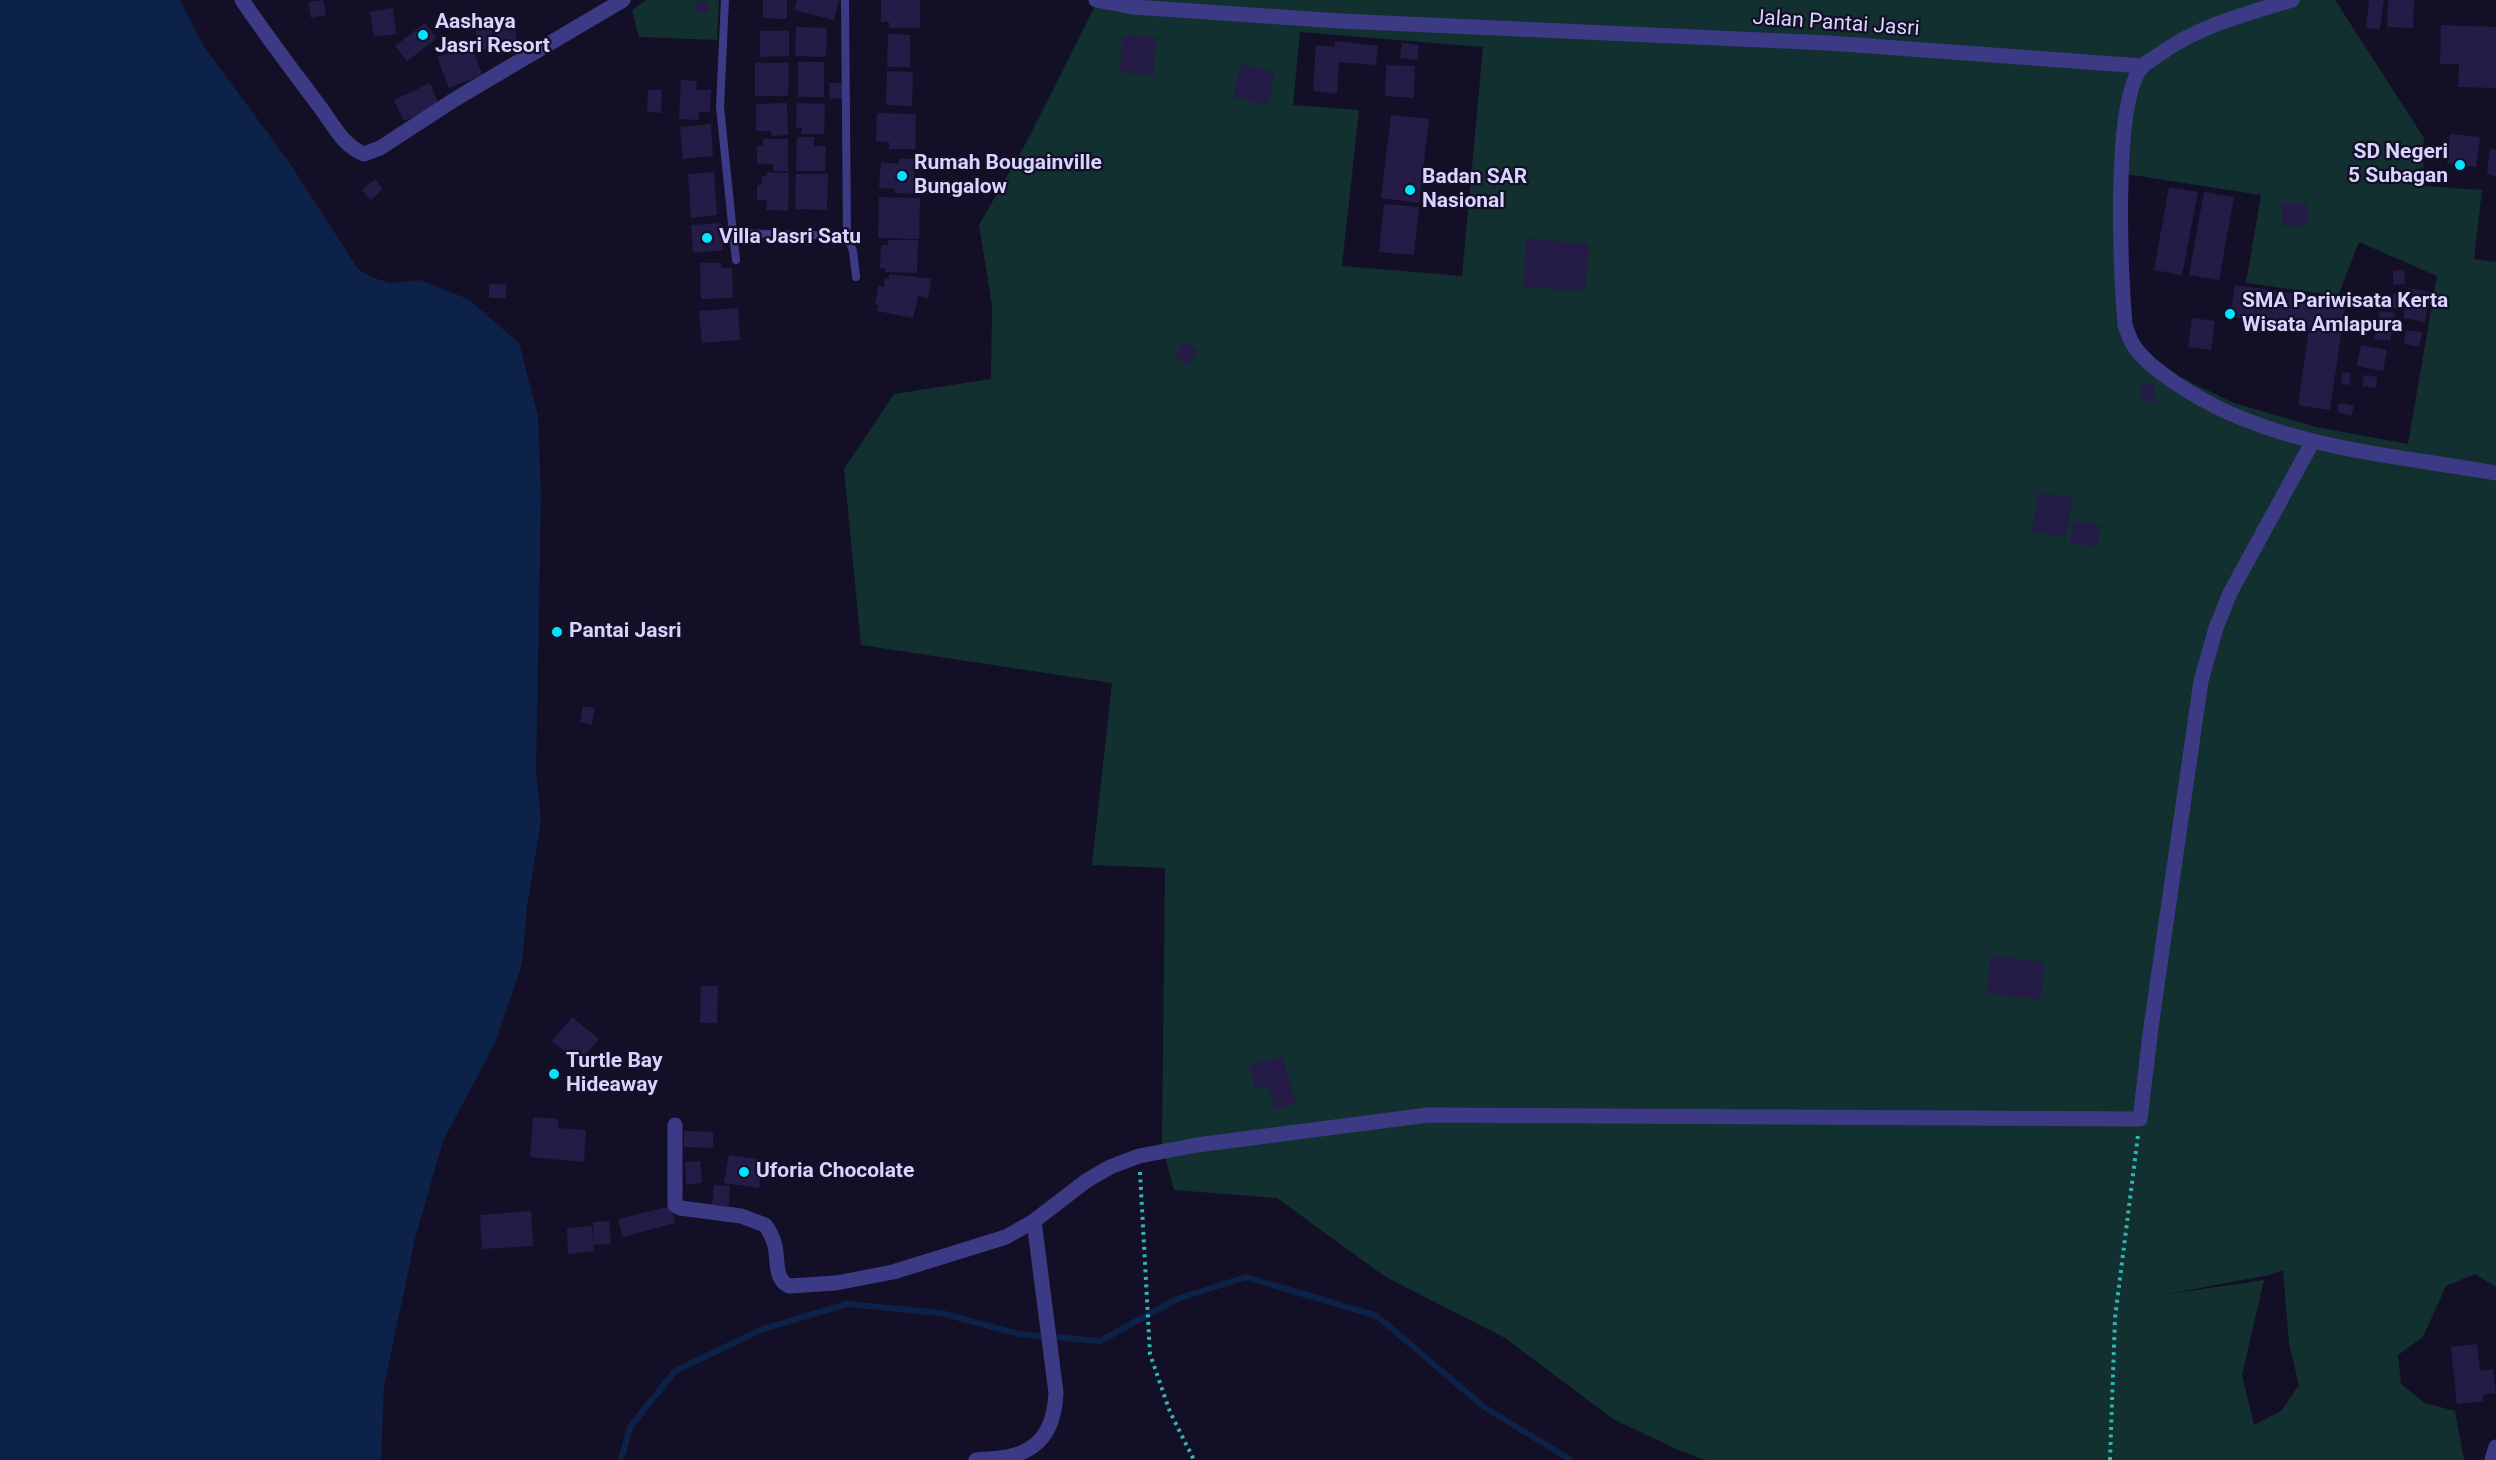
<!DOCTYPE html>
<html>
<head>
<meta charset="utf-8">
<style>
  body { margin:0 }
  canvas { display:block; background:#130f26 }
</style>
</head>
<body>
<canvas width="2496" height="1460"></canvas>
<script>
const ctx = document.querySelector('canvas').getContext('2d');
ctx.lineJoin = 'round';
function paint(path, color) { ctx.fillStyle = color; ctx.fill(path, 'evenodd'); }
function trace(path, color, width, dash) { ctx.strokeStyle = color; ctx.lineWidth = width; ctx.lineCap = dash ? 'butt' : 'round'; ctx.setLineDash(dash || []); ctx.stroke(path); }
function label(font, color, halo, rows, align = 'center') {
  ctx.font = font + ' Roboto,sans-serif'; ctx.lineWidth = 4.5; ctx.setLineDash([]); ctx.textBaseline = 'middle'; ctx.strokeStyle = halo; ctx.fillStyle = color; for (const [text, x, y, turn = 0] of rows) {
    ctx.save(); ctx.translate(x, y); ctx.rotate((+turn || 0) * Math.PI / 180); ctx.textAlign = isNaN(turn) ? turn : align; if (halo) ctx.strokeText(text, 0, 0); ctx.fillText(text, 0, 0); ctx.restore();
  }
}
const green = new Path2D(`
  M646,0H719L717,40L639,37L632,10Z
  M1098,0H2335L2424,138L2423,186L2482,190L2474,259L2496,262V1287L2475,1274L2446,1286L2423,1337L2398,1355L2401,1384L2425,1403L2455,1411L2464,1460H1705L1678,1450L1613,1419L1505,1338L1384,1276L1277,1198L1174,1190L1162,1146L1165,868L1092,865L1112,683L861,645L844,469L894,394L991,379L992,305L979,225L1027,141ZM1300,32L1483,47L1462,276L1342,266L1359,110L1293,105ZM2126,174L2261,195L2246,283L2338,296L2359,242L2437,276L2408,444L2316,427L2234,403L2153,364L2127,331ZM2283,1270L2289,1344L2299,1385L2281,1411L2254,1425L2242,1375L2264,1280L2162,1295L2269,1275Z`);
const water = new Path2D(`
  M0,0H180L204,47L287,159L358,269L371,277L390,283L420,280L468,299L519,343L538,416L541,495L536,770L541,820L527,906L522,964L495,1043L443,1141L415,1239L384,1386L381,1460H0Z`);
const stream = new Path2D(`
  M621,1460L630,1427L675,1371L763,1329L847,1304L941,1313L1019,1334L1100,1341L1177,1299L1246,1277L1377,1316L1484,1407L1571,1460`);
const building = new Path2D(`
  M323,0L326,15L311,18L308,2Z
  M763,0H787V19L763,18Z
  M797,0H839L834,20L794,10Z
  M881,0H920V28H889V22H881Z
  M2369,0H2384L2380,29L2366,28Z
  M2388,0H2414L2413,28L2387,27Z
  M697,1L709,2L708,13L696,11Z
  M393,8L396,34L374,37L370,12Z
  M491,20L493,49L477,50L475,21Z
  M515,20L517,53L497,55L495,21Z
  M425,23L437,38L407,61L395,46Z
  M2441,25L2496,27V88L2458,87L2459,64H2440Z
  M796,27L827,28L826,57L795,56Z
  M760,31H789V56L760,57Z
  M888,34L910,35V67H887Z
  M1122,35L1156,37L1153,75L1120,72Z
  M1335,41L1378,46L1376,65L1339,62L1337,94L1313,91L1316,45L1335,47Z
  M1402,43L1419,45L1417,60L1400,58Z
  M471,45L482,75L449,88L437,57Z
  M798,62H824V97H798Z
  M755,63H789L788,96H755Z
  M1241,64L1275,72L1268,105L1233,97Z
  M1386,65L1415,66L1414,98L1385,96Z
  M887,71L913,72L912,106L886,105Z
  M681,80L697,81L696,90H711L710,112H699L698,120L679,119Z
  M430,83L439,105L404,121L394,100Z
  M829,83H845V98L830,99Z
  M648,90H662L661,113L647,112Z
  M787,103L788,135L772,136L771,131H756V104Z
  M797,103L825,104L824,134H801L802,128H796Z
  M877,113L916,114L915,149H889V142L876,141Z
  M1391,115L1429,119L1419,203L1381,198Z
  M711,124L713,156L683,159L680,127Z
  M2450,134L2480,137L2476,167L2447,163Z
  M797,137H814V146H826L825,171H796Z
  M763,139H788V171H773V164H757V146H763Z
  M2490,149L2496,150V176L2487,174Z
  M899,159H915L913,194L895,193V189L879,188L881,162L899,164Z
  M714,172L717,215L691,218L688,174Z
  M767,172L789,173L788,211L766,210L767,200H757V185H761L762,176H767Z
  M796,174H828L827,210L795,209Z
  M375,179L383,189L371,200L362,190Z
  M2169,187L2198,192L2182,275L2154,270Z
  M2204,192L2234,197L2219,280L2189,275Z
  M879,197L920,198L919,239L878,238Z
  M1384,204L1419,207L1414,255L1379,252Z
  M2282,204H2307V226H2282Z
  M721,223L723,250L693,253L691,225Z
  M1527,238L1589,244L1585,291L1523,287Z
  M888,240H918L917,273L885,272V268H880L881,245H888Z
  M700,263H721V268H732L733,298L701,299Z
  M2404,270L2405,284L2393,285V271Z
  M889,274L931,279L928,298L918,296L913,318L877,311L879,305L875,304L878,286L884,287L885,279H889Z
  M489,284H506V298H489Z
  M2235,285L2346,301L2330,410L2298,405L2309,329L2230,317Z
  M2408,288L2430,292L2425,322L2403,318Z
  M2393,294L2402,295V308H2392Z
  M738,308L740,340L702,343L699,311Z
  M2380,311L2395,313L2390,341L2374,339Z
  M2192,318L2215,321L2211,350L2188,347Z
  M2406,330L2422,332L2419,347L2404,344Z
  M1184,342L1198,350L1187,365L1175,357Z
  M2361,345L2387,350L2383,371L2357,366Z
  M2343,372L2351,373L2349,385L2341,384Z
  M2364,375L2377,377L2376,388L2362,386Z
  M2141,383H2154L2155,401H2141Z
  M2339,403L2354,406L2351,416L2337,412Z
  M2039,492L2073,498L2066,538L2032,532Z
  M2073,521L2101,525L2097,547L2070,543Z
  M583,706L595,708L592,725L580,722Z
  M1991,956L2045,962L2040,1000L1987,993Z
  M701,986H718L717,1023H700Z
  M572,1017L599,1039L579,1063L552,1041Z
  M1282,1056L1296,1103L1275,1109L1268,1087L1256,1090L1249,1066Z
  M533,1117L558,1119V1128L586,1130L584,1162L530,1157Z
  M684,1131L713,1132V1148L684,1147Z
  M729,1155L763,1160L759,1188L724,1183Z
  M700,1161L702,1183L686,1185L685,1162Z
  M714,1185L730,1186L729,1206L712,1205Z
  M671,1206L675,1223L623,1237L618,1219Z
  M531,1211L533,1246L482,1249L480,1215Z
  M609,1221L611,1244L594,1245L593,1222Z
  M592,1226L594,1251L568,1254L567,1228Z
  M2477,1344L2480,1371L2493,1369L2496,1393L2483,1395V1401L2457,1404L2451,1347Z`);
const path = new Path2D(`
  M1140,1172L1150,1354L1170,1412L1194,1460
  M2110,1460L2115,1318L2138,1135`);
const service = new Path2D(`
  M725,0L720,107L733,233L847,236L845,0
  M733,233L736,260
  M847,236L853,251L856,277`);
const minor = new Path2D(`
  M242,0C267,37 293,71 320,107C332,123 343,146 364,154L380,148L457,98L623,0
  M1096,0L1133,7L1340,21L1829,43L2142,66
  M675,1125V1205L680,1208L741,1216L765,1225C769,1230 772,1236 774,1242C779,1257 773,1279 789,1286L836,1283L893,1272L1006,1237L1034,1221L1086,1181L1110,1167L1139,1156L1197,1145L1428,1115L2140,1119L2151,1027L2201,681L2216,628L2230,593L2313,441
  M976,1460C984,1459 992,1459 1000,1458C1039,1453 1054,1431 1056,1393L1034,1221
  M2492,1460L2496,1447`);
const tertiary = new Path2D(`
  M2292,0C2245,14 2197,26 2157,56C2153,59 2146,62 2142,67C2112,101 2121,276 2125,325C2127,331 2130,340 2134,346C2143,360 2160,372 2174,382C2267,447 2387,454 2496,473`);
const markers = [
  [423,35,6,"#00e5ff"],
  [2460,165,6,"#00e5ff"],
  [902,176,6,"#00e5ff"],
  [1410,190,6,"#00e5ff"],
  [707,238,6,"#00e5ff"],
  [2230,314,6,"#00e5ff"],
  [557,632,6,"#00e5ff"],
  [554,1074,6,"#00e5ff"],
  [744,1172,6,"#00e5ff"]
];
const poiNames = [
  ["Aashaya",435,23],
  ["Jasri Resort",435,47],
  ["SD Negeri",2448,153,"right"],
  ["5 Subagan",2448,177,"right"],
  ["Rumah Bougainville",914,164],
  ["Bungalow",914,188],
  ["Badan SAR",1422,178],
  ["Nasional",1422,202],
  ["Villa Jasri Satu",719,238],
  ["SMA Pariwisata Kerta",2242,302],
  ["Wisata Amlapura",2242,326],
  ["Pantai Jasri",569,632],
  ["Turtle Bay",566,1062],
  ["Hideaway",566,1086],
  ["Uforia Chocolate",756,1172]
];
const streetNames = [
  ["Jalan Pantai Jasri",1836,24,4]
];
paint(green, '#12302f');
paint(water, '#0c2248');
trace(stream, '#0c2248', 6);
paint(building, '#241b47');
trace(path, '#2fb8b0', 4, [3, 4.5]);
trace(service, '#3d3a85', 8);
trace(minor, '#3d3a85', 15);
trace(tertiary, '#3d3a85', 15);
for (const [x, y, r, color] of markers) { const dot = new Path2D(); dot.arc(x, y, r, 0, 2 * Math.PI); ctx.fillStyle = color; ctx.fill(dot); trace(dot, '#130f26', 2); }
label('bold 21px', '#d9d4ff', '#130f26', poiNames, 'left');
label('21px', '#d9d4ff', '#130f26', streetNames);
</script>
</body>
</html>
